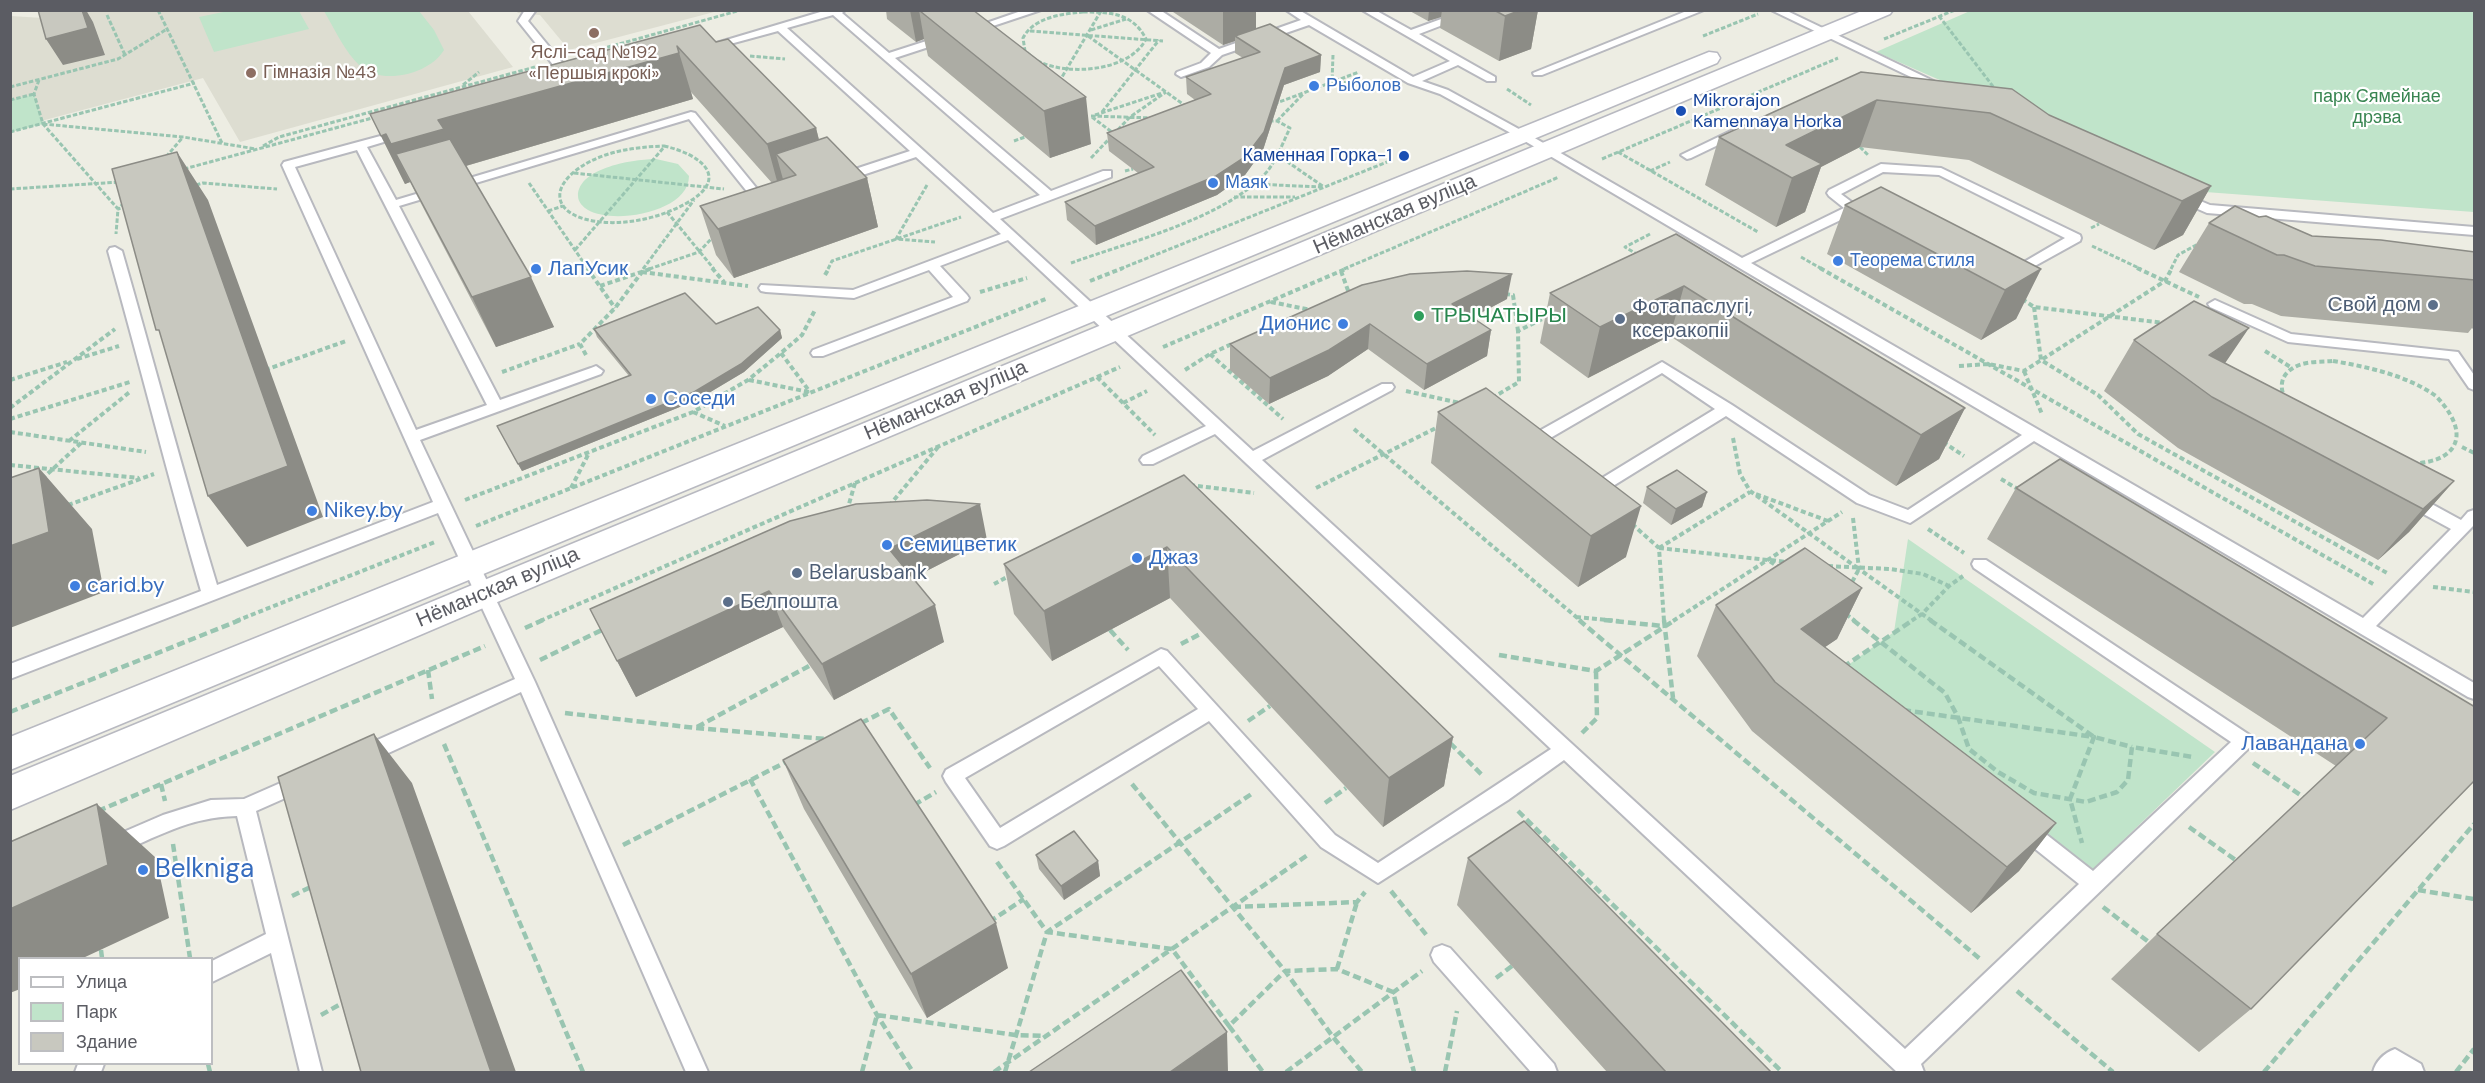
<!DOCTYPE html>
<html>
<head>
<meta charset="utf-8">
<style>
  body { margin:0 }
  #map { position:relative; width:2485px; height:1083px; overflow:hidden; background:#edede3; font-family:"DM Sans",sans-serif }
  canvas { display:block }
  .frame { position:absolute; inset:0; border:12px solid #5b5c63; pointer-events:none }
  .legend { position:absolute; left:18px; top:957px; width:195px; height:108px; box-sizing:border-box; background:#fff; border:2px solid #bdbec1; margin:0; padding:8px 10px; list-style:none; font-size:18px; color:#5b5c63 }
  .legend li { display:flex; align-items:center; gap:12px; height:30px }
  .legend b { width:30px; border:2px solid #bdbec1 }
</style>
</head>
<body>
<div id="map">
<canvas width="2485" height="1083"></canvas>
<div class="frame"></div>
<ul class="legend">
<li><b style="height:8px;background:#fff"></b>Улица</li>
<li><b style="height:16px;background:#c0e4ca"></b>Парк</li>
<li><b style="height:16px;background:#c8c8bf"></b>Здание</li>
</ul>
</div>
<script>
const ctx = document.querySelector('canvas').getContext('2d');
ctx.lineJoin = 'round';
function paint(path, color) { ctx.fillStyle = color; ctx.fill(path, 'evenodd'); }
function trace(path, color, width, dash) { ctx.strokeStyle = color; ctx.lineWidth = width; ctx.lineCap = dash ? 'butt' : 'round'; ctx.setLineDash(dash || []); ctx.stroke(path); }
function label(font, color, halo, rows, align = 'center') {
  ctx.font = font + ' "DM Sans",sans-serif'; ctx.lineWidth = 4.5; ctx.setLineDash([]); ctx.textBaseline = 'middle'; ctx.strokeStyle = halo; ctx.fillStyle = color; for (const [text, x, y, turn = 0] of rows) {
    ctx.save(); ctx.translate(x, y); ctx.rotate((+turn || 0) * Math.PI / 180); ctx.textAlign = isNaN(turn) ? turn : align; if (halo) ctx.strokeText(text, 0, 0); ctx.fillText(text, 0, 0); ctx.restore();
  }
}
const education = new Path2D(`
  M94,10L468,11L513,67L240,142L203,78L11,129V16L59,19Z
  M516,11H718L569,50L540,15L518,13Z`);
const green = new Path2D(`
  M228,11H299L309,29L214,52L199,17Z
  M324,11H419L434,30L444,50C430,74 382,86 360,66C345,52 334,28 324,11Z
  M1970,11H2474V212L2192,191L1876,52Z
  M34,94L43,124L11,132V100Z
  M656,159L678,164L689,176C689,212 614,225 588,210C583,207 578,202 578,196C578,167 636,159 656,159Z
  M1908,539L2215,752L2092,870L1837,673L1894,632Z`);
const pathFar2 = new Path2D(`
  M158,10L222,143
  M1083,12C1110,12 1133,13 1146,39C1130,71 1070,76 1040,62C1035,60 1030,55 1025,51L1023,38C1034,17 1062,14 1083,12Z
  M107,15L125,55
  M1939,16L1995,89
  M1091,30L1126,19
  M1030,31L1163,41
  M1088,36L1187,107
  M1703,36L1758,14
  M1884,39L1955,10
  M1333,55L1332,82L1378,84
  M576,56L741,10
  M750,56L785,59
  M39,80L34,94L43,124L118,209L116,234
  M1059,82L1101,11
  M463,85L479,72
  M10,87L118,59L167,29
  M1507,89L1531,105
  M10,100L34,94
  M1274,104L1359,72
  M1102,112L1159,40
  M1095,115L1162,93
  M1091,116L1153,118
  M1092,117L1113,133
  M1277,121L1304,93
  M43,124L183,137L256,149
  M10,132L195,83
  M1014,141L1025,137
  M263,146L279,137L535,67
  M664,146C700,154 733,178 685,204C662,217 628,225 601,222C552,217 545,186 589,162C612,150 638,147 664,146Z
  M1860,147L1868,155
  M1618,152L1758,232
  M1276,154L1324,187
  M166,157L183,137
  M1091,158L1130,117L1166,92
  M1602,159L1838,58
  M184,169L376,117
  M1125,171L1133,169
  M1650,171L1670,162
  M574,173L724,189
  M529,183L588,269
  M1253,184L1321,187
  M196,185L203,183L277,189
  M927,185L896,239L935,242
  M10,189L120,182
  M1234,197H1295
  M124,203L118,209L125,207
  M548,211L563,206
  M667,212L714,269
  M2091,228L2099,224
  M2092,246L2141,269
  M575,250L665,146
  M1638,255L1625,247L1650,234
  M1801,257L1822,269
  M1071,263C1129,242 1219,220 1263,176C1276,163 1282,144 1290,128L1277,121H1269
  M643,269L694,200
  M649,269L699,252L713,237
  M828,269L832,261L961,217
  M1120,269L1387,162
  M1344,269L1559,177
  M2171,269L2178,255L2200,243`);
const pathFar1 = new Path2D(`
  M587,268L615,308
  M712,268L724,282
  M1820,268L2375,585
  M2137,268L2199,297
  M1341,271L1350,296
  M642,272L748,286
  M825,275L829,268
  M1090,281L1123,268
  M600,286L653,268
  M980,292L1027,278
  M1505,294L1513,295L1518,331
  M2022,299L2034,307L2164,323
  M1271,302L1311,310
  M2034,307L2041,360L2098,395L2138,434L2387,573
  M1163,347L1348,268
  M2265,351L2292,368
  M781,353L810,392
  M1210,354L1283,419
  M586,355L580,344L615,308L645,268
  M77,359L119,346
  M2333,361C2368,367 2406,375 2436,396C2485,448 2438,473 2383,460C2357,454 2331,442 2309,427C2292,414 2267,384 2293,368C2304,361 2320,362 2333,361Z
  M1959,366L1988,364L2024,371L2165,281L2172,268
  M265,370L346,341
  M1185,370L1210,354L1234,343
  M2024,371L2042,414
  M502,372L580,344
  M1097,377L1155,435
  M10,380L67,362
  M749,380L809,392
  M1406,391L1460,403
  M1492,398L1519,382L1518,331L1548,316
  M1123,403L1147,391
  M10,408L115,329
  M693,412L725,426
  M10,419L130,382
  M1354,429L1581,621
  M10,432L146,452
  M1733,438L1740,474L1750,491L1859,569L1851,584
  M69,441L131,391
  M1943,442L1964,456
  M2462,447L2474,453
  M10,465L139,478
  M42,479L81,443
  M2001,479L2021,491
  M1190,485L1254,493
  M571,488L589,453
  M1316,488L1438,427
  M1756,494L1828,521
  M465,500L693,412L748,380L781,353L802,335L815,310
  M68,505L154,474
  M889,506L938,447
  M847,511L855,483
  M1853,518L1859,569L1922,614L1911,621
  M1632,524L1659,548L1664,621
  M476,526L1048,298
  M1928,529L1964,553
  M1659,548L1768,560L1780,568
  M1659,548L1750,492
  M1771,560L1787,562
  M1828,566L1890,569L1923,574L1949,586
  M994,584L1009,576
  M2433,587L2474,592
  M1846,614L1855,621
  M1576,617L1619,621
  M236,621L435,542
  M540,621L1120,367
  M1673,621L1842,512
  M1932,621L1922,614L1949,586L1963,576`);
const path = new Path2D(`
  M1579,620L1980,959
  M1604,620L1663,626
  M1664,620L1673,698
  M1853,620L1945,693L1958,717L1969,749L1998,772L2034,793L2086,802L2117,792L2128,780L2132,747L2193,757
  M1930,620L2094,737L2132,747
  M525,628L543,620
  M1110,630L1128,650
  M1181,644L1202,633
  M1499,655L1596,671L1675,620
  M540,660L604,629
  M1843,667L1913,620
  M428,670L432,699
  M1903,710L2094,737L2070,799L2082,843
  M10,712L240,620
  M565,713L696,728L826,739
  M1248,721L1270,706
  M861,723L889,709L930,768
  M697,727L809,666
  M1582,733L1597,718L1596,671
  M1450,743L1483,776
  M444,744L583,1072
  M2253,763L2305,798
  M750,779L877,1015L913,1072
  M161,784L165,801
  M1132,784L1285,971L1333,1037L1362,1072
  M1325,803L1346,788
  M914,805L936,792
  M98,811L485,646
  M1518,811L1782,1072
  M2189,827L2237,861
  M173,844L190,958
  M623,845L788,761
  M997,862L1047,932L1172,949L1229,1026L1285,971L1337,969L1393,992L1414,1072
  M2418,890L2474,899
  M1391,891L1428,937
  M292,896L313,886
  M1233,907L1357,902L1365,892
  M2103,907L2150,943
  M989,922L1024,899
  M101,950L102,958
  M1337,969L1357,902
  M1496,978L1512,966
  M2017,991L2113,1072
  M321,1015L346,1001
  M1229,1026L1263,1072
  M208,1064L210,1072
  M862,1072L877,1015L1015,1035L1047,1036
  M994,1072L1309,854
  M1005,1072L1047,932L1253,793
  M1286,1072L1422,971
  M1445,1072L1457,1011
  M2264,1072L2474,824
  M2456,1072L2474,1049`);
const lane = new Path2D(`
  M525,10H536L528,21L574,77V81H566L518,21Z
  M827,10H845L842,13L889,53L942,36H950V40L895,58L1051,191L1103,171H1111V177L1000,219L1253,451L1382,384H1392L1394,387L1392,390L1262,460L1905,1049L2079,884L2019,836L2016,830L2019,824L2026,821L2033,824L2093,871L2231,742L1974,568L1972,564L1974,560H1986L2251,736L2253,741L2251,746L1921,1064L1924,1072H1897L1564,760L1508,800L1378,883L1321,847L1209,721L1004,846L997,849L990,846L946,782L943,776L946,770L1161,649L1167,651L1335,835L1378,863L1551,749L1215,434L1153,464H1143L1140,460L1143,456L1206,426L1008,240L940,266L967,295L969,298L967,301L823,356H813L811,353L813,350L953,297L929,270L854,298L766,292L761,291L759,288L761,285L853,290L1001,234L916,157L845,181H837V175L910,151L778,31L708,50L703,47ZM833,15L1040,195L993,213L787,28ZM1159,666L1198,709L1000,828L965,778Z
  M1024,10H1041L975,32L966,30Z
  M1147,10H1160L1219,49L1301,20L1286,10H1299L1413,77L1450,61L1362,10H1375L1411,30L1466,10H1482L1419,34L1495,77V81H1487L1458,65L1422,81L1448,90L1526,133L1742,258L1844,208L1829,196L1827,193L1829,190L1881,164L1941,168L2080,235L2081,238L2080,241L1995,288L1853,214L1751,263L2363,618L2451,529L2405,504L2403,500L2405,496H2417L2461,520L2468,512L2474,510V525L2376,626L2474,683V699L2468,697L2034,441L1910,523L1857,503L1726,416L1600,494H1588L1582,487L1584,483H1594L1715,409L1662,373L1540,444L1538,449H1528L1522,443L1525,439L1662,362L1732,405L1869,495L1908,510L2022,435L1518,137L1440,94L1408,83L1309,25L1222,55L1209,67L1181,77L1176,74L1177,72L1201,63L1211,53ZM1883,172L1939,175L2065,238L1995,279L1857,206L1841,194Z
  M1689,10H1704L1542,75H1534L1533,73Z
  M1771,10H1785L1946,87L1940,90L1936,89Z
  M691,112L695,113L767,201L769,204L765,210H757L755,207L757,204L689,119L399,206L500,400L591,368L596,366L603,371L601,374L420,440L535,682L708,1072H686L521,692L371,761L364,763L357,761L354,755L357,749L515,679L438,513L10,679V664L201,591C168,478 140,364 108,251L110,248L115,247L122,251C154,362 183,474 217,585L433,502L282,165L284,162L399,131H407V135L367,147L396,200ZM357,150L487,405L416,430L295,167Z
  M1737,128L1741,130V134L1691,158L1687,159L1681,155Z
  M2179,192L2210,205L2474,227V235L2207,213L2175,199L2173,196Z
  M2215,300L2291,334L2458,352L2474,375V390L2469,388L2449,359L2288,342L2210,307L2208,304Z
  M301,774L308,776L311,782L308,788L256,811L322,1072H300L271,953L212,982V961L266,934L237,816C187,817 157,838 112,855L105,852L102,846L105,840L163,815L211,800L244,799Z
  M1442,945L1450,948L1554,1064L1557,1072H1531L1434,962L1431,955L1434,948Z
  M2395,1049L2421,1064L2424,1072H2373C2376,1061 2384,1053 2395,1049Z
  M78,1064H104L101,1072H75Z`);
const secondary = new Path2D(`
  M1864,10H1893L1890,14L495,603L10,810V776Z
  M1709,52L1717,53L1720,58L1717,63L10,770V737Z`);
const wall = new Path2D(`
  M886,10H973L1091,144L1050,158L928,56L924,39L916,42L887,19Z
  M1170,10H1256V29L1321,55L1320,72L1284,85L1263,150L1245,175L1217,195L1096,245L1067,220L1065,202L1138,173L1109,151L1107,133L1195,100L1187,94L1186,77L1243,58L1235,53V41L1223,45Z
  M1408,10H1538L1531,49L1499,61L1440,28L1441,17L1428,21Z
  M700,25L716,42L816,128L819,140L867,178L878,227L734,278L716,255L700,206L772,183L691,92L693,99L466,166L554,327L496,347L415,192L410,182L405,184L370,114Z
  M1861,72L2049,115L2211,186L2183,235L2154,250L1969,160L1860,147L1821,167L1805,212L1776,227L1705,185L1719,137Z
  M1845,205L2041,269L2016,319L1981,340L1827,254Z
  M2259,217L2312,236L2475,252V331L2472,328L2468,333L2281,316L2252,304H2244L2179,272L2209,223Z
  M1676,234L1965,408L1939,459L1896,486L1670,336L1588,378L1540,343L1550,293Z
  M1507,299L1472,317L1491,330L1487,356L1424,390L1368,349L1328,376L1269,404L1230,370V344Z
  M716,324L780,330L782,338L744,372L697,400L522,471L497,426L629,376L597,337L594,329Z
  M2134,340L2225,363L2454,481L2409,532L2378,560L2178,448L2104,391Z
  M1438,412L1626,557L1578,587L1431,463Z
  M1184,475L1453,737L1444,786L1383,827L1170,598L1052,661L1014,614L1004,564Z
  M1647,487L1707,492L1702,507L1671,525L1643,503Z
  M2016,488L2475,707L2251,1009L2199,1052L2111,979L2157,934L2336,766L1987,539Z
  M987,540L913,578L944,642L834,700L783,627L636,697L590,609Z
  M1862,588L1837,639L1825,647L2056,823L2019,871L1971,913L1752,731L1697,656L1716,605Z
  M783,760L1008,968L927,1018L804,809Z
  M1036,855L1098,861L1100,876L1064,900L1039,869Z
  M1468,858L1771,1072H1607L1457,905Z`);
const shadedWall = new Path2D(`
  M82,10H86L93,22L105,55L63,65L46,39Z
  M910,10H919L924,39L916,42Z
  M1223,10H1256V34L1235,36V41L1223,45Z
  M1429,10H1442L1441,17L1428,21Z
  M1521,10H1538L1531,49L1499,61L1505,16Z
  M677,46L693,99L462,167L396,154L415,192L391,144L438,120Z
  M1321,55L1320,72L1284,85L1263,150L1245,175L1217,195L1096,245L1095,226L1285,68Z
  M1086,97L1091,144L1050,158L1044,111Z
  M1877,100L1860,147L1821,167L1805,212L1776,227L1792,178L1786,145Z
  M816,128L828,176L776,154L786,190L780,192L767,144Z
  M386,134L410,182L405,184L381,136Z
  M177,152L208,200L323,517L247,547L208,496Z
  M867,178L878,227L734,278L718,229Z
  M2211,186L2183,235L2154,250L2182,201Z
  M2041,269L2016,319L1981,340L2005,290Z
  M1512,274L1507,299L1449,330L1452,304Z
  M531,277L554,327L496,347L472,297Z
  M1684,286L1670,336L1588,378L1600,327Z
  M1370,324L1368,349L1328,376L1269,404L1270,378Z
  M2249,328L2215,378L2209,355Z
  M780,330L782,338L744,372L697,400L522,471L518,464Z
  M1491,330L1487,356L1424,390L1427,364Z
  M1965,408L1939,459L1896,486L1921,435Z
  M39,468L92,529L104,592L10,628V546Z
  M2454,481L2409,532L2378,560L2423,509Z
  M1707,492L1702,507L1671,525L1676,509Z
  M980,504L987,540L899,585L889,549Z
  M1641,506L1626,557L1578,587L1591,536Z
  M1167,547L1170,598L1052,661L1044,611Z
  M1862,588L1837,639L1778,679L1801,629Z
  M769,591L783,627L636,697L617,661Z
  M935,605L944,642L834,700L822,664Z
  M374,734L412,783L516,1072H491Z
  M1453,737L1444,786L1383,827L1389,778Z
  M97,804L156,858L169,918L83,958H20V989L10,993V909Z
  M2056,823L2019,871L1971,913L2007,867Z
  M1098,861L1100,876L1064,900L1061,886Z
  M996,923L1008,968L927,1018L911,974Z
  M1227,1032L1228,1072H1170Z`);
const building = new Path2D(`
  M38,10H82L88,28L46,39Z
  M923,10H973L1086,97L1044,111L920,11Z
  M1494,10H1521L1505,16Z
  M1270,24L1321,55L1285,68L1264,132L1245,157L1216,176L1095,226L1065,202L1154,167L1107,133L1211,94L1186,77L1260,52L1235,36Z
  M700,25L716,42L728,39L816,128L767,144L677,46L679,53L438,120L444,129L391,144L386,134L381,136L370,114Z
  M1861,72L2012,89L2049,115L2211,186L2182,201L1990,113L1877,100L1786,145L1822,164L1792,178L1719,137Z
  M827,137L867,178L718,229L700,206L796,175L776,154Z
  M450,139L531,277L472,297L396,154Z
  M177,152L288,466L208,496L159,330H156L112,169Z
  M1881,187L2041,269L2005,290L1845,205Z
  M2235,206L2259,217L2266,216L2312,236L2381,240L2475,252V280L2315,266L2284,255H2277L2209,223Z
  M1676,234L1965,408L1921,435L1684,286L1600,327L1550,293Z
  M1467,271L1512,274L1452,304L1491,330L1427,364L1370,324L1329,350L1270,378L1230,344L1362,285L1410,274Z
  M685,293L716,324L758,307L780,330L741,364L694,392L518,464L497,426L631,375L594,329Z
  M2194,301L2249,328L2209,355L2454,481L2423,509L2212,397L2134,340Z
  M1486,388L1641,506L1591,536L1438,412Z
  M2060,459L2475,707V780L2251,1009L2157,934L2387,718L2016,488Z
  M39,468L49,532L10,546V478Z
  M1677,470L1707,492L1676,509L1647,487Z
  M1184,475L1453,737L1389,778L1167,547L1044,611L1004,564Z
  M927,500L980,504L889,549L935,605L822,664L769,591L617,661L590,609L790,521L856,504Z
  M1805,548L1862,588L1801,629L2056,823L2007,867L1775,682L1716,605Z
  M861,719L996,923L911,974L783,760Z
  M374,734L491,1072H361L278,777Z
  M97,804L108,865L10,909V842Z
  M1524,821L1771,1072H1666L1468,858Z
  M1074,831L1098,861L1061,886L1036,855Z
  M1181,970L1227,1032L1170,1072H1029Z`);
const markers = [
  [594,33,6,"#8d6e63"],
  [251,73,6,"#8d6e63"],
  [1314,86,6,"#3f7fe0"],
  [1681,111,6,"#1a4fb4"],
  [1404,156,6,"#1a4fb4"],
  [1213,183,6,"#3f7fe0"],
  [1838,261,6,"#3f7fe0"],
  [536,269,6,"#3f7fe0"],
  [2433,305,6,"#5c6f8a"],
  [1419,316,6,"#2e9e5b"],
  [1620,319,6,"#5c6f8a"],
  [1343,324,6,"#3f7fe0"],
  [651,399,6,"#3f7fe0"],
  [312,511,6,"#3f7fe0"],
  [887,545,6,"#3f7fe0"],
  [1137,558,6,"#3f7fe0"],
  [797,573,6,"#5c6f8a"],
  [75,586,6,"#3f7fe0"],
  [728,602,6,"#5c6f8a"],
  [2360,744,6,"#3f7fe0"],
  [143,870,6,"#3f7fe0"]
];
const farEducationnames = [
  ["Яслі-сад №192",594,53],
  ["«Першыя крокі»",594,74],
  ["Гімназія №43",263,73,"left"]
];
const farShopnames = [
  ["Рыболов",1326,86],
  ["Маяк",1225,183],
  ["Теорема стиля",1850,261]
];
const farParknames = [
  ["парк Сямейнае",2377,97],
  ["дрэва",2377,118]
];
const farTransitnames = [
  ["Mikrorajon",1693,101],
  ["Kamennaya Horka",1693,122],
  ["Каменная Горка-1",1392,156,"right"]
];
const streetNames = [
  ["Нёманская вуліца",1395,215,-23],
  ["Нёманская вуліца",946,401,-23],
  ["Нёманская вуліца",498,588,-23]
];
const shopNames = [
  ["ЛапУсик",548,269],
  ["Дионис",1331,324,"right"],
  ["Соседи",663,399],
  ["Nikey.by",324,511],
  ["Семицветик",899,545],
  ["Джаз",1149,558],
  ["carid.by",87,586],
  ["Лавандана",2348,744,"right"]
];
const serviceNames = [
  ["Свой дом",2421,305,"right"],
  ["Фотапаслугі,",1632,307],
  ["ксеракопіі",1632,331],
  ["Belarusbank",809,573],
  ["Белпошта",740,602]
];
const leisureNames = [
  ["ТРЫЧАТЫРЫ",1431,316]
];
const nearShopnames = [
  ["Belkniga",155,870]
];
paint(education, '#ddddd1');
paint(green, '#c0e4ca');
trace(lane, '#b8b9bf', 4);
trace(secondary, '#b8b9c1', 3);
trace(pathFar2, '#99c5b1', 3, [4.5, 2]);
trace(pathFar1, '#99c5b1', 4, [5, 3]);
trace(path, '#99c5b1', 4.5, [8, 4]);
paint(lane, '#fff');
paint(secondary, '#fff');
paint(wall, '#acaca4');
paint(shadedWall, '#8c8c86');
paint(building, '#c8c8bf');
trace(building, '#8c8c86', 1.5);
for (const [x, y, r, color] of markers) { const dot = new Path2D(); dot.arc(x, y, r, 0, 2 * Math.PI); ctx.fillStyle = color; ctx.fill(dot); trace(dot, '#fff', 2); }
label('18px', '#785e54', '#fff', farEducationnames);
label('18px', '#366cbe', '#fff', farShopnames, 'left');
label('18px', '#388551', '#fff', farParknames);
label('18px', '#164399', '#fff', farTransitnames, 'left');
label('21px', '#5b5c63', '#fff', streetNames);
label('21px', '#366cbe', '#fff', shopNames, 'left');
label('21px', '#4e5e75', '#fff', serviceNames, 'left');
label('21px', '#27864d', '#fff', leisureNames, 'left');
label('26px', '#366cbe', '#fff', nearShopnames, 'left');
</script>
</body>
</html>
